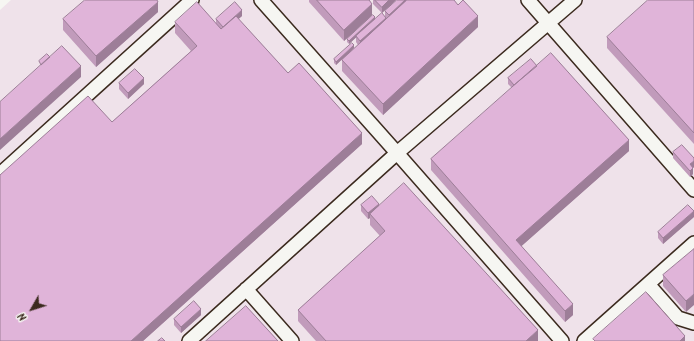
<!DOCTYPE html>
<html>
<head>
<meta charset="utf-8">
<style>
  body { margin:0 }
  #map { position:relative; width:694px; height:341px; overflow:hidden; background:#f6f6f2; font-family:Kalam,sans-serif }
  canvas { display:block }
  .north { position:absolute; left:12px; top:289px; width:40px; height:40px; -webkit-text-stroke:3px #f6f6f2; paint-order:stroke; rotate:231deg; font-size:11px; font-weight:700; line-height:16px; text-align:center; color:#3b2a1e }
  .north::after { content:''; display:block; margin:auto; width:14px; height:18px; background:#3b2a1e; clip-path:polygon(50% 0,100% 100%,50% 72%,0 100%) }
</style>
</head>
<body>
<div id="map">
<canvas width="694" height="341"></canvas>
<div class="north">N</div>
</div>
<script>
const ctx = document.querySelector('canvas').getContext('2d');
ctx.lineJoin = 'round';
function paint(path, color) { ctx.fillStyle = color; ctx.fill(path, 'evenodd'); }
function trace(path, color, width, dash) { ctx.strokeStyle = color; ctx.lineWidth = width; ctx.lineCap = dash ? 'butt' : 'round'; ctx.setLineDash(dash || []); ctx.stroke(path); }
const built = new Path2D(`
  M11,0H694V341H0V10Z`);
const minor = new Path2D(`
  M261,0L397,153L562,341
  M528,0L694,190
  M0,174L192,0
  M648,284L678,318L694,323
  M246,289L292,341
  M189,341L397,153L575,0
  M584,341L694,243`);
const wall = new Path2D(`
  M309,0H370L372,15L344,41L309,2Z
  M373,0H396L382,13L373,4Z
  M694,0V144L607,48V37Z
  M385,11L478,27L383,115L342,71V60L358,45L356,42V37L349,44L347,42V39L385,16Z
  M158,12L96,67L63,30V19Z
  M242,16L238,19L288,73L362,144L143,341L112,122L191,51L175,33V22L216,23V19Z
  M354,48L336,65L334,63V59Z
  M537,66L629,151L521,246L573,315L565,322L431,170V159L512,88L508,84V78Z
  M119,83L144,84L128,99L119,89Z
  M673,152L694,167L693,168V174L690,177L673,158Z
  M361,205H379L538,341H316L298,321V310L380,236L370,225V218L368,219L361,211Z
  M694,217L663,244L658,238V232Z
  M694,249L686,312L663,286V275Z
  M201,315L181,333L174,325V319Z`);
const shadedWall = new Path2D(`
  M389,0H396L382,13V7Z
  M405,0H412L389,21V15Z
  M158,2V12L96,67V56Z
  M372,4V15L344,41V30Z
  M242,10V16L223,33V27Z
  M478,16V27L383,115V104Z
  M375,17V20L349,44V41Z
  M386,18V24L360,47V41Z
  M354,45V48L336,65V62Z
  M81,66V77L0,150V139Z
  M144,78V84L128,99V93Z
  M362,133V144L143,341H131Z
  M629,140V151L516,251V240Z
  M694,161V167L693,168V174L690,177V164Z
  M379,204V210L370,214V218L368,219V213Z
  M694,211V217L663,244V238Z
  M694,294V305L686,312V301Z
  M573,304V315L565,322V311Z
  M201,309V315L181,333V327Z
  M538,330V341H526Z
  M685,336V341H680Z`);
const building = new Path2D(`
  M85,0H157L158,2L96,56L63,19Z
  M317,0H369L372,4L344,30Z
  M375,0H389L382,7Z
  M397,0H405L389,15L385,11Z
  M407,0H454L458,5L463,0L478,16L383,104L342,60Z
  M648,0H694V133L607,37Z
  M197,2L221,29L236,16L288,73L299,63L362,133L131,341H0V175L88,96L112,122L197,46L175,22Z
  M235,2L242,10L223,27L216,19Z
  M382,13L386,18L360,41L356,36Z
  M373,15L375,17L349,41L347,39Z
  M352,43L354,45L336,62L334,59Z
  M62,46L81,66L0,139V102Z
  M551,53L629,140L516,240L573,304L565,311L431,159Z
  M47,54L50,57L41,65L39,61Z
  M531,59L537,66L514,85L508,78Z
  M135,69L144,78L128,93L119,83Z
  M682,145L694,158V161L690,164L693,168L690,171L673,152Z
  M404,183L538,330L526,341H326L298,310L385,231L370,214Z
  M372,196L379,204L368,213L361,205Z
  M688,205L694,211L663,238L658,232Z
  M694,249V294L686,301L663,275Z
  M646,292L685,336L680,341H595L593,339Z
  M194,301L201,309L181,327L174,319Z
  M246,306L278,341H206Z
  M162,338L165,341H158Z`);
paint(built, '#efe2ea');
trace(minor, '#3b2a1e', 16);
trace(minor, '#f6f6f2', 13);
paint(wall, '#c19bbb');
paint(shadedWall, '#9d7e98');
paint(building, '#e0b4d9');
trace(building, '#9d7e98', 1);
</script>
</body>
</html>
